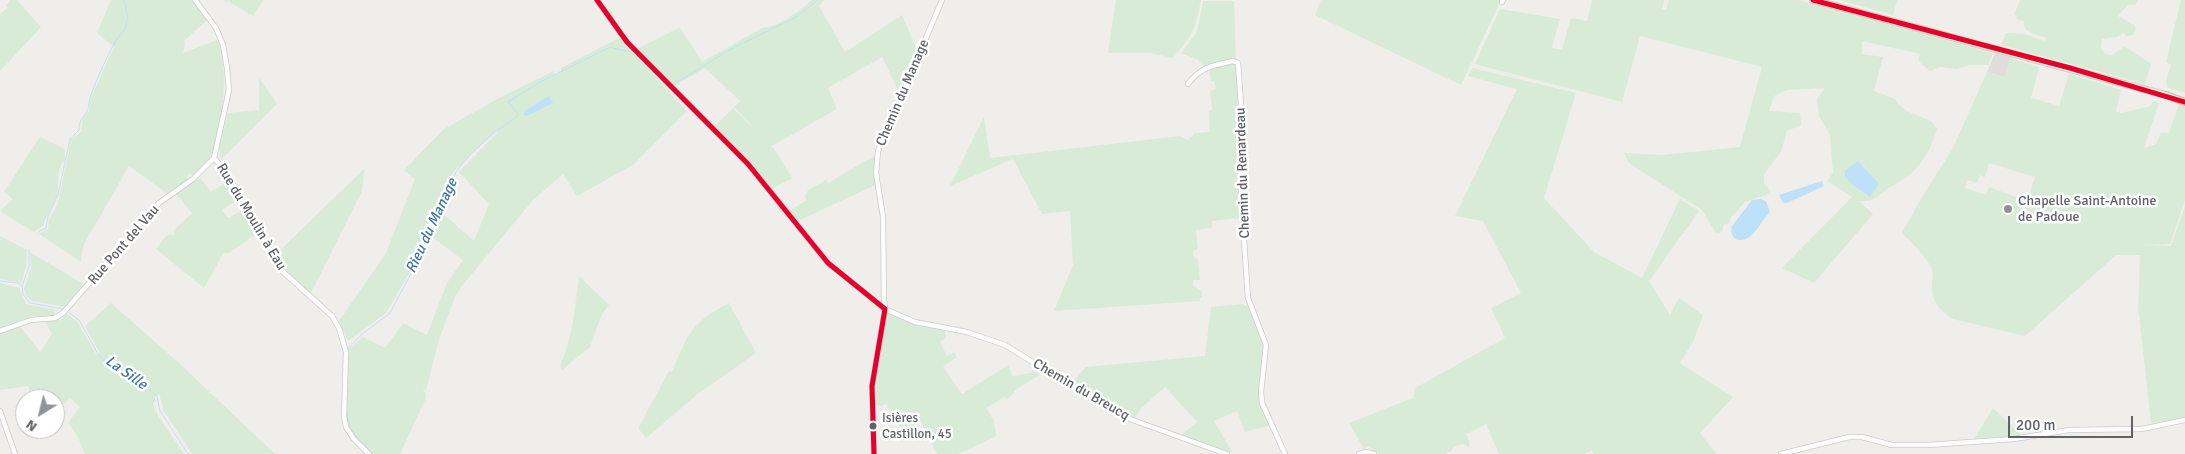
<!DOCTYPE html>
<html>
<head>
<meta charset="utf-8">
<style>
  body { margin:0 }
  #map { position:relative; width:2185px; height:454px; overflow:hidden; background:#efeeea; font-family:Signika,sans-serif }
  canvas { display:block }
  .north { position:absolute; left:15px; top:389px; width:50px; height:50px; box-sizing:border-box; background:#fff; border:1px solid #bfc1c3; border-radius:50%; rotate:216deg; font-size:14px; font-weight:700; line-height:20px; text-align:center; color:#5f6368 }
  .north::after { content:''; display:block; margin:auto; width:18px; height:22px; background:#919496; clip-path:polygon(50% 0,100% 100%,50% 72%,0 100%) }
  .scale { position:absolute; left:2008px; top:416px; width:125px; height:22px; box-sizing:border-box; border:2px solid #5f6368; border-top:0; padding-left:6px; font-size:15px; line-height:18px; white-space:nowrap; color:#5f6368; -webkit-text-stroke:4px #fff; paint-order:stroke }
</style>
</head>
<body>
<div id="map">
<canvas width="2185" height="454"></canvas>
<div class="north">N</div>
<div class="scale">200 m</div>
</div>
<script>
const ctx = document.querySelector('canvas').getContext('2d');
ctx.lineJoin = 'round';
function paint(path, color) { ctx.fillStyle = color; ctx.fill(path, 'evenodd'); }
function trace(path, color, width, dash) { ctx.strokeStyle = color; ctx.lineWidth = width; ctx.lineCap = dash ? 'butt' : 'round'; ctx.setLineDash(dash || []); ctx.stroke(path); }
function label(font, color, halo, rows, align = 'center') {
  ctx.font = font + ' Signika,sans-serif'; ctx.lineWidth = 5; ctx.setLineDash([]); ctx.textBaseline = 'middle'; ctx.strokeStyle = halo; ctx.fillStyle = color; for (const [text, x, y, turn = 0] of rows) {
    ctx.save(); ctx.translate(x, y); ctx.rotate((+turn || 0) * Math.PI / 180); ctx.textAlign = isNaN(turn) ? turn : align; if (halo) ctx.strokeText(text, 0, 0); ctx.fillText(text, 0, 0); ctx.restore();
  }
}
const industrial = new Path2D(`
  M1995,53L2011,57L2005,77L1987,72Z`);
const green = new Path2D(`
  M10,0H17L41,27L0,71V14L8,8L6,6Z
  M111,0H192L208,19L184,41L185,44L183,53L217,40C230,64 223,135 209,159C206,165 199,170 194,176L190,173L186,177L189,180L168,194L129,166L83,246L81,262L39,234L48,229L49,219L58,204L71,139L82,131C82,123 81,116 89,111L91,97L114,47L97,33Z
  M223,0H263L253,16L228,1L226,3Z
  M812,0H824L819,6L845,52L902,15L917,50L900,94L882,57L828,88L837,109L772,146L792,178L772,189L750,161L714,127L733,108L760,135L734,107L740,101L705,68L676,85H671L637,49L680,27L702,62L762,28C778,27 800,11 812,0Z
  M1116,0H1201C1195,31 1193,34 1173,58L1150,53H1108Z
  M1321,0H1501L1461,85L1315,15Z
  M1592,0H1664L1662,9L1666,10L1669,0H1798L1993,53L1988,65H1970L1957,69L1940,67L1930,71L1918,61L1920,54L1862,41V54L1883,57L1874,91L1895,99L1899,105L1907,111L1931,121L1937,128C1932,148 1922,166 1904,179C1899,183 1889,187 1886,190C1876,198 1872,202 1859,201L1873,214L1814,283L1782,268L1852,197L1827,181L1833,173L1830,135L1819,116L1817,99L1825,88L1787,90L1774,96L1769,111L1800,113L1801,125L1787,131L1781,152L1764,174V184L1771,191L1766,195L1745,202L1730,219V223L1724,225L1722,232L1716,233L1702,210L1629,163L1624,153L1663,155L1740,147L1762,67L1640,36L1622,102L1475,64L1500,9L1560,19L1552,48L1562,50L1571,18L1587,21ZM1864,166L1868,174L1870,197L1854,186Z
  M1839,0H1897L1893,15Z
  M2020,0H2138L2135,5H2128L2118,16L2134,25L2136,29L2132,35L2126,36L2124,33L2117,37L2102,39L2101,49L2105,54L2112,55L2124,47L2129,49L2151,64L2145,84L2001,45L2006,33L2024,34L2045,41L2046,38C2036,34 2022,32 2024,21L2016,19L2017,16L2014,15Z
  M2181,0H2185V93L2167,87L2166,80L2171,65L2166,62Z
  M1203,1H1234L1236,59L1204,67L1198,60L1181,53L1197,32Z
  M619,38L687,111L633,165L577,196L563,174L533,200L461,287L455,297L439,339L426,390L423,388L426,395L425,400L400,454H369L350,434L344,416L346,352L363,337L385,348L403,323L427,335L447,283L463,260L432,237L442,213L474,241L489,204L459,172L498,132L497,130L453,172L413,263L414,265L386,313L348,341L339,321L386,253L415,179L404,170L444,129L501,97L554,71L555,75L561,72V68Z
  M2010,58L2039,67L2031,98L2059,106L2069,74L2121,90L2116,111L2121,113L2151,106L2153,101L2159,103L2144,148L2156,144L2161,133H2169L2179,104L2185,106V200L2170,244L2143,245L2171,246L2185,206V418L2151,423L2139,314L2138,313L2140,255H2116L2025,336L1953,319C1941,312 1930,300 1932,284C1932,279 1934,274 1932,269C1925,255 1913,244 1902,233L1926,190L1952,150L1987,72L2005,77ZM1989,163L2035,177L2026,204L2027,201L1989,187L1986,195L1965,188L1967,180L1977,183L1980,175L1985,177Z
  M1231,63H1236L1240,130V218L1212,221V228L1196,230L1198,249L1193,251L1194,258L1198,259L1200,280H1193V286L1202,292V297L1200,298V301L1054,311L1073,265L1070,211L1042,214L1013,159L950,186L984,117L990,158L1180,136L1188,140L1195,133L1210,132L1209,111L1212,110L1210,91L1216,89L1214,81H1211L1209,68Z
  M1472,68L1576,93L1544,198L1594,252L1642,278L1680,199L1699,211L1649,281L1670,315L1679,298L1703,315L1694,340L1680,363L1733,397L1700,433L1716,454H1594L1592,450L1585,454H1499L1486,424L1466,434L1470,444L1469,447L1463,444L1454,446L1451,451L1445,454H1379L1368,446L1364,449L1349,423L1413,398L1415,388L1505,338L1491,308L1521,293L1483,221L1455,216L1517,89L1468,76Z
  M259,78L277,104L221,160L219,147L228,113L259,110Z
  M40,137L65,149V160C55,170 60,184 57,197C54,207 46,214 44,225L34,232L0,211L13,199L4,192Z
  M874,156L875,185L798,221L789,211L807,200L805,197L808,190L826,180L828,183Z
  M364,169L362,191L311,293L286,272L275,255Z
  M200,178L211,192L228,181L239,199L222,210L228,218L244,209L257,233L229,253L224,252L204,288L156,249L166,236L170,234L173,236L175,233L173,231L192,213L176,194Z
  M0,236L27,250L26,267L21,283L0,279Z
  M30,252L85,285L66,307L32,301L26,296L24,289L31,268Z
  M579,276L609,305L602,314L590,347L562,370L560,366C573,337 575,307 579,276Z
  M0,283L19,288L26,304L56,310L53,316H33L0,328Z
  M111,303L180,364L275,454H192L164,411L159,394L155,397L156,401L153,403L155,411L184,454H85L77,435L68,423L80,407L70,398L60,409L55,405V399H30L29,386L0,390V334L20,326L40,352L52,334L45,321L60,320L67,314L77,321L96,354H100L85,326Z
  M729,303L756,353L699,393L646,438L638,428L669,371L672,372C689,332 690,324 729,303Z
  M1243,304L1248,306L1263,342L1259,396L1271,425L1245,432L1237,411L1214,421L1233,453L1181,435L1197,422L1165,387L1141,408L1135,418L1090,395L1072,383L1086,367L1205,356L1211,307Z
  M887,314H890L913,324L945,331L946,338L940,342L947,356L954,352L957,357L943,367L962,394L1008,365L1012,376L1031,373L1035,366L1044,372L1014,391V393L1007,399L1004,397L986,408L994,421L996,436L959,454H937L921,421L904,432L886,404L882,406L875,405L876,372Z
  M1993,408L2022,436L1974,439Z`);
const water = new Path2D(`
  M549,96L553,103L527,116L523,115L526,110Z
  M1858,161L1879,184L1870,197L1854,186L1845,177V171Z
  M1822,181L1824,186L1787,203H1783L1779,195Z
  M1761,199L1766,201L1770,212C1759,223 1752,245 1735,239L1731,233L1732,226L1752,200Z`);
const stream = new Path2D(`
  M637,48L665,77
  M673,85L729,50L796,17L818,0
  M38,232L46,228L48,216L58,195L70,139L79,130C79,119 84,118 88,109C89,106 89,101 90,98C94,85 115,36 124,31L128,19L124,0
  M0,281L18,283L22,286L23,294L30,303L63,309
  M22,286L29,266V250
  M67,311L79,320L98,354L104,361L123,369L137,377L157,396L160,411L188,454
  M347,404L348,349L361,335L390,313L432,234L456,172C472,149 496,131 519,115L508,102L540,82L610,47L629,52
  M346,408L351,431L373,454`);
const minor = new Path2D(`
  M597,0L627,42L748,164L828,263L885,309L915,322L967,332L1005,345L1091,398L1127,418L1227,454
  M1502,2L1503,0
  M1188,84C1200,67 1214,65 1233,61L1238,63L1242,119L1241,197L1248,298L1266,345L1261,392L1262,403L1285,454
  M214,158L226,172L281,270L332,316L339,328L346,352L344,416L346,427L354,439L369,454
  M0,331L31,320L55,318L63,313L159,203L193,179L214,158L229,90L227,68L223,45L216,28L195,0
  M0,411L15,454
  M874,454L872,386L885,309L884,299L883,217L876,173L878,151L942,0
  M1359,454L1366,452L1374,454
  M1781,454L1849,437H1862L1892,445H1928L2014,439L2069,430L2142,429L2185,420`);
const major = new Path2D(`
  M1813,0L2166,95`);
const highway = new Path2D(`
  M2166,95L2185,102`);
const bus1 = new Path2D(`
  M597,0L627,42L748,164L828,263L885,309
  M1813,0L2070,68L2185,102
  M874,454L872,386L885,309`);
const markers = [
  [2008,209,5,"#919496"],
  [873,426,4.5,"#5f6368"]
];
const busNames = [
  ["Isières",882,419],
  ["Castillon, 45",882,435]
];
const streetNames = [
  ["Chemin du Manage",903,93,-67],
  ["Chemin du Renardeau",1243,173,-92],
  ["Rue du Moulin à Eau",251,217,59],
  ["Rue Pont del Vau",124,245,-49],
  ["Chemin du Breucq",1081,390,30]
];
const poiNames = [
  ["Chapelle Saint-Antoine",2018,201],
  ["de Padoue",2018,217]
];
const waterNames = [
  ["Rieu du Manage",432,226,-65],
  ["La Sille",126,373,35]
];
paint(industrial, '#dfddda');
paint(green, '#d8ebd6');
paint(water, '#bfe0f9');
trace(stream, '#bfe0f9', 1);
trace(minor, '#cbcccc', 6);
trace(major, '#d7ceb8', 8);
trace(highway, '#c8b996', 8);
trace(minor, '#fdfcfc', 4.5);
trace(major, '#f4f2e9', 5.5);
trace(highway, '#f0ede3', 6);
trace(bus1, '#e4002b', 5);
for (const [x, y, r, color] of markers) { const dot = new Path2D(); dot.arc(x, y, r, 0, 2 * Math.PI); ctx.fillStyle = color; ctx.fill(dot); trace(dot, '#fff', 2); }
label('13px', '#5f6368', '#fff', busNames, 'left');
label('14px', '#5f6368', '#fff', streetNames);
label('14px', '#5f6368', '#fff', poiNames, 'left');
label('italic 15px', '#4174aa', '#fff', waterNames);
</script>
</body>
</html>
